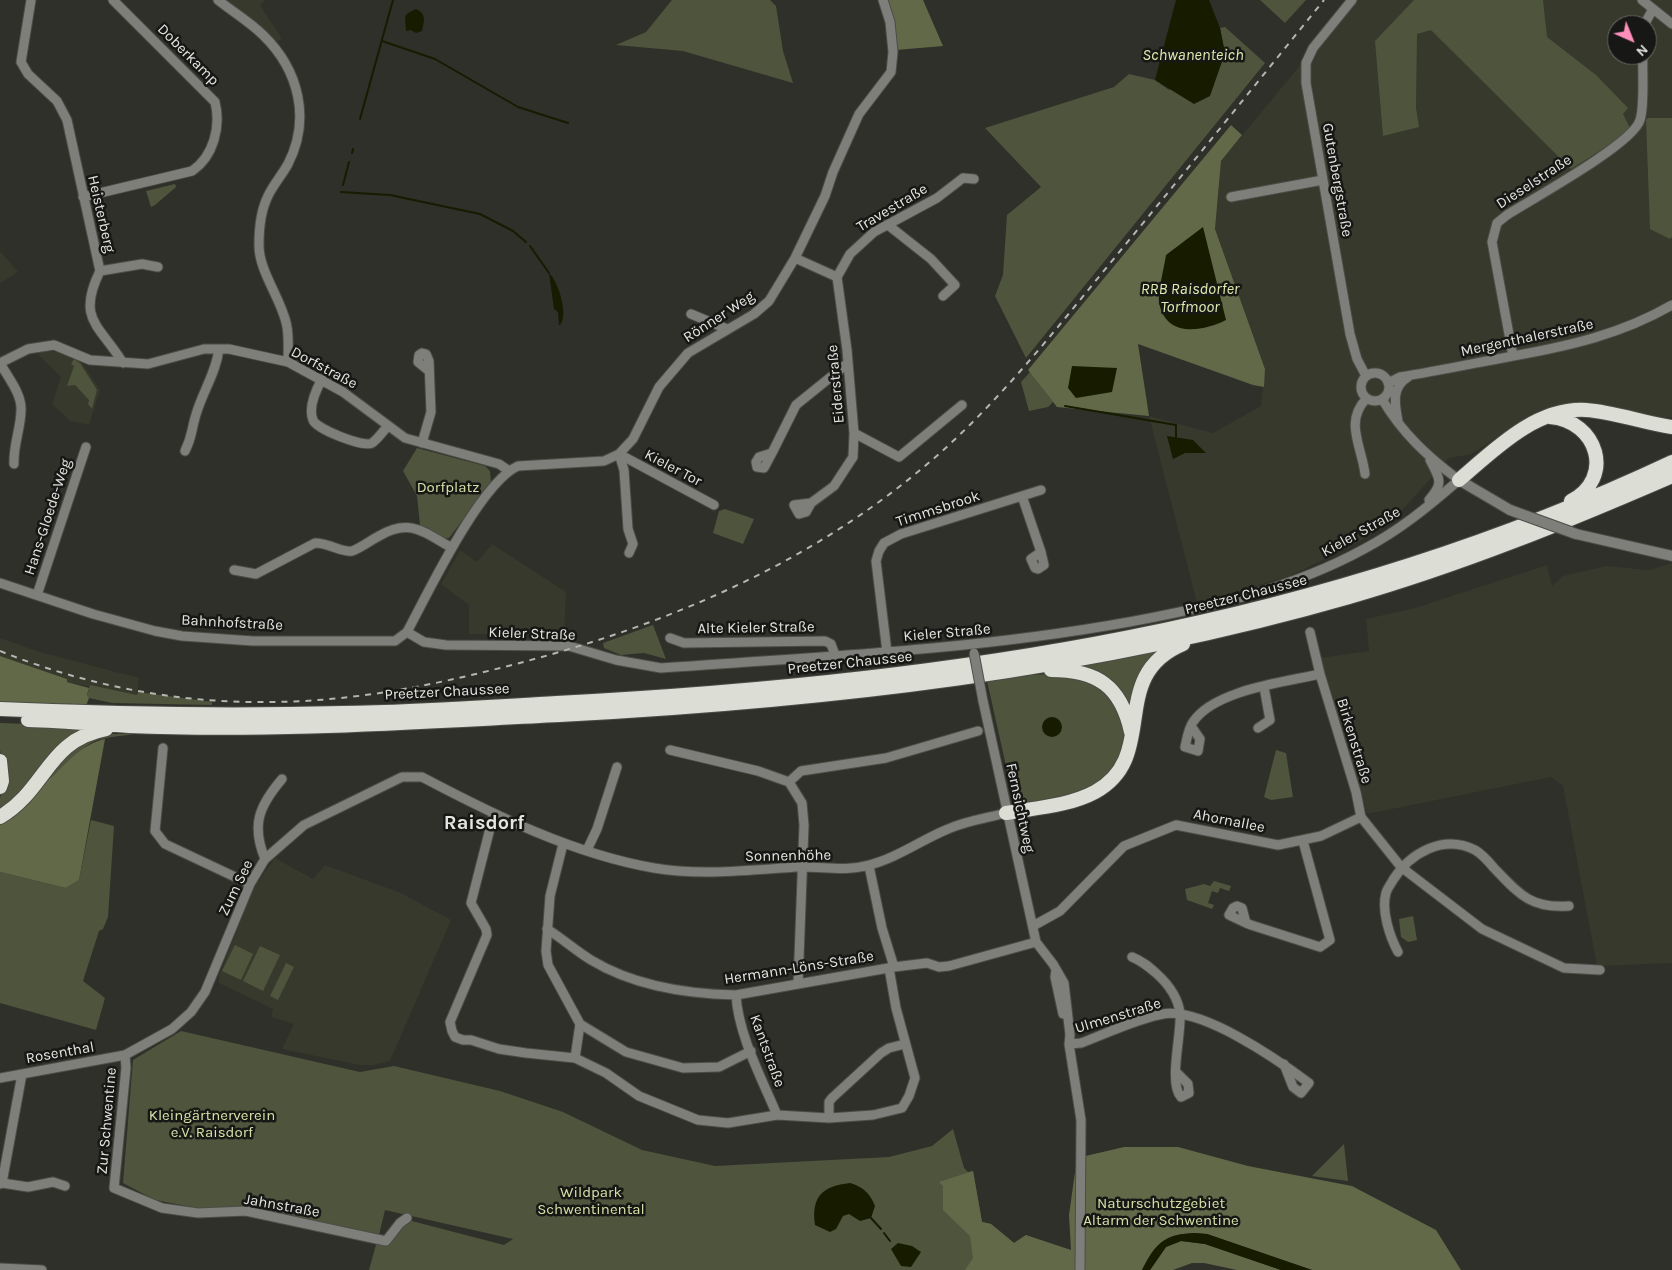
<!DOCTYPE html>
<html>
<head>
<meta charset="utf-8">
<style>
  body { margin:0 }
  #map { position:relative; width:1672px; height:1270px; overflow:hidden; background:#2f3029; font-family:Karla,sans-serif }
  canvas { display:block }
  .north { position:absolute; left:1607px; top:15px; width:50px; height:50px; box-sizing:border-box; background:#171815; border:1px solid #696a67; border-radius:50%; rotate:136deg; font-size:14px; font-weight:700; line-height:20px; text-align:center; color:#e4e5e1 }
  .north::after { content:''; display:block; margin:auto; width:18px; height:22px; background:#fe8ebc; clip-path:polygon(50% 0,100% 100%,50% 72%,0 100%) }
</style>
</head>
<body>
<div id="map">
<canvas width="1672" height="1270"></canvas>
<div class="north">N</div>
</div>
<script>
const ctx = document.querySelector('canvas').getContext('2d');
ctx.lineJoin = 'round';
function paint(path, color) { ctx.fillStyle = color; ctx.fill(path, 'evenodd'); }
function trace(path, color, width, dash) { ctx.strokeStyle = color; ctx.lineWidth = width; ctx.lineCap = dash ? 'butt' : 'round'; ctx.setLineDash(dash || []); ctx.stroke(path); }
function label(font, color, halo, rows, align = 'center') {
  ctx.font = font + ' Karla,sans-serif'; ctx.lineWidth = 5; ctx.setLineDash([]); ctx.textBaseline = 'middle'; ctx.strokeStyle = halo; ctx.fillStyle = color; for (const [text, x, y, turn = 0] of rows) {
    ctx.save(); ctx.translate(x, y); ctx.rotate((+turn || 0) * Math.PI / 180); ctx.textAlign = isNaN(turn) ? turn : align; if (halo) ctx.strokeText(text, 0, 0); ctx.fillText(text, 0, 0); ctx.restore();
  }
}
const built = new Path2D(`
  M226,0H266L260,5L282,39L275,42Z
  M1354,0H1672V417L1654,419L1586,403L1549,408L1517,423L1472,454L1449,458L1397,516L1359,542L1290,576L1197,603L1149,416L1213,433L1261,406L1265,369L1215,229L1221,161ZM1617,25H1647V55H1617Z
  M0,251L18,272L0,283Z
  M43,350L65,353L81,361L100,390L89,425L70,421L52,404L61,377L38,355Z
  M492,544L566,592L564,636L469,634V605L441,584L460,550L477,562Z
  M1672,563V963L1597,966L1563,786L1551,777L1367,814L1320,658L1369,651L1366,619L1415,608L1547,565L1552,586L1563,576L1606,566L1649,570Z
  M0,638L40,652L139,678L137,695L66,682L67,679L0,656Z
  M275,858L313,879L325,865L401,893L451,920L390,1061L373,1065H360L282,1049L294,1024L271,1017L273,1009L219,983V976L253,889Z`);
const green = new Path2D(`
  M672,0H770L776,6L783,51L793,83L683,51L616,45L646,32Z
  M1260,0H1306L1285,23Z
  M1414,0H1543L1547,37L1596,75L1628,108L1623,114L1630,128L1625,135L1571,169L1431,30L1417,34L1416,108L1419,127L1383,136L1375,41Z
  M1225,27L1265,63L1026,358L995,296L1003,275L1007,215L1041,187L985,128L1114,87L1129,74L1155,80L1169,90L1225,53L1220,28Z
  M1648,118H1672V237L1670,239L1650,229L1646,120Z
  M175,184L176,187L155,205L151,207L146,191Z
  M74,359L80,363L97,390L92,409L88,404L89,400L75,385L67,386L74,366L71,364Z
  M1030,372L1053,402L1048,407L1029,411L1021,382Z
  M417,448L485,466L490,471L491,483L449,538H443L420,525L417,496L403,471Z
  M725,509L754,519L743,544L713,533L719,511Z
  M653,625L666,659L644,653L621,655L604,648L603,643Z
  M1160,651L1128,711L1074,666Z
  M1068,673L1108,690L1125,723V745L1117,766L1101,782L1077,794L1015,806L987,681L1031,675Z
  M90,685L137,695L138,692L212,702V705L112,703L89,698L87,696Z
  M0,723L85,726L30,787L0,813V798L6,779L0,750Z
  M104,734H134C122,736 106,737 95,741C78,748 63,775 48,779L67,751Z
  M1276,750L1286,753L1293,797L1271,800L1264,797Z
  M91,820L114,826L108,917L103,929L99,931L83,981L105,998L96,1030L0,1003V872L66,888L79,880Z
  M1214,881L1231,886L1229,891L1220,888L1218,893L1212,891L1208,903L1214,905L1212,909L1187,900L1185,889L1204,884L1210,886Z
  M1413,916L1417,940L1408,942L1401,937L1399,919Z
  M235,945L253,954L241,980L222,971Z
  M260,946L280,955L263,991L243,981Z
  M286,963L294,967L278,1000L270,996Z
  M181,1031L360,1072L394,1066L500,1091L563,1112L642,1150L715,1166L889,1157L932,1146L953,1129L964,1168L968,1172L973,1171L982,1222L991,1224L1014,1243L1026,1235L1074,1270H369L377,1241L408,1220L504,1245L513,1239L385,1210L379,1235L252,1207L197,1208L155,1200L123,1183L133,1060Z
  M1344,1144L1348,1181L1312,1176Z`);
const forest = new Path2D(`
  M887,0H923L943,46L896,50Z
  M1231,125L1242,135L1221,161L1215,229L1265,369L1264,387L1253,385L1138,344L1149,416L1057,407L1028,370Z
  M0,656L67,679V682L89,688L87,695L89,698L86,706L0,703Z
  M105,739L79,880L66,888L0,872V823L27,805L48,779L52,777C68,762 82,744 105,739Z
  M1124,1147H1178L1248,1166L1352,1186L1436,1230L1461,1270H1312L1207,1234C1170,1232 1159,1237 1142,1270H965L973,1258L970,1236L943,1210V1186L939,1182L973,1171L982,1222L991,1224L1014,1243L1026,1235L1071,1250L1069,1215L1077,1158Z
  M1181,1241L1205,1244L1281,1270H1237L1204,1263H1192L1173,1270H1150L1166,1247Z`);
const water = new Path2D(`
  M1176,0H1209L1220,28L1225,53L1210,96L1194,104L1155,80Z
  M416,9C427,14 424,21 422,31L416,33L411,30L406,31L405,17L408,13Z
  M1203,227L1226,320C1202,332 1165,338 1159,302C1158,291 1164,268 1166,255Z
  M549,273C558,281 569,315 560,325H559L558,312L554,309Z
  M1072,366L1117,368L1112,392L1076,398L1068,388Z
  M1167,436L1193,440L1206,453H1185L1173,459Z
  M1042 727a10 10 0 1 1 20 0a10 10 0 1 1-20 0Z
  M850,1183C863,1187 870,1193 875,1206L871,1218L860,1221L849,1214L843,1216L836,1229L830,1232L815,1225C811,1196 823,1186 850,1183Z
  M1194,1233L1207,1234L1312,1270H1281L1205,1244L1181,1241L1166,1247L1150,1270H1142C1156,1243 1163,1235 1194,1233Z
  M898,1243L912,1246L921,1252L911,1267L901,1266L891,1249Z`);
const stream = new Path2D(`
  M382,41L435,59L518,107L568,123
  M360,119L393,0
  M352,153L353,149
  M343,185L349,162
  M341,192L390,195L480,214L513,231L526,242
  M530,246L549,273
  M1065,406L1176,425V438
  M871,1218L881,1229
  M884,1233L890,1241`);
const minor = new Path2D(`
  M31,0L21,62L28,74L57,101L67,120L100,271C76,320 100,325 123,363
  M218,0C233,12 250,22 263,35C299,70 311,119 288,164C282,175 273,185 268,196C261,210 259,229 259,244C258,271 283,301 287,327C289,338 288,350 288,362
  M1352,0L1313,48L1306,63V83L1350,334L1357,359L1366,376
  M1642,0L1672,24
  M1644,25L1653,9
  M83,197L192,171C214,156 221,126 215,102L113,0
  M1231,197L1323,180
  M888,225L931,259L955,285L943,296
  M795,258L837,277L847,350L854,433L899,457L962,405
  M100,271L142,264L158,267
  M837,277L850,254L874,232L937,198L963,178L974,179
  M691,314L727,329
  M1513,356L1492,242L1497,223L1507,215C1532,199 1633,144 1640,120C1645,104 1642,73 1643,55
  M0,363L28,349L54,345L90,360L148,364L204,349H229L288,362L343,392L405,438L499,464L508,470
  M0,363C7,376 22,394 21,410C21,428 13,445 14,464
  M1361 387a14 14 0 1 1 28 0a14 14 0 1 1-28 0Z
  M322,379C316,390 308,408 313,420C316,429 364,448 372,443C378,439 383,431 388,426
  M1388,383L1400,377C1438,371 1475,363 1513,356C1569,346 1622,334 1672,305
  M1398,421C1395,405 1391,387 1408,377
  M422,443L431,412L429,361L426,354L422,353L419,355L418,362L429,371
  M185,451C192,437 191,432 195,418C201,394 216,374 219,349
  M772,453L764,468L757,467L756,462L759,457L772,453L796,405L848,363
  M619,454L714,505
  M619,454L624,470L628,529L633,544L629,553
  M1365,474C1362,447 1344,422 1366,399
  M1022,496L1041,552L1031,559L1035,568L1038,569L1044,565L1041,552
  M1429,500C1444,483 1440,479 1430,460
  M811,503L806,512L799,514L794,505L811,503L834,486L853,457L854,433
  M234,570L256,574L315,543C329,543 343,553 352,551C361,548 371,540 379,536C410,518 424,532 452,548
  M0,583L93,614L155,631L182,636L253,641H395L407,632C428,593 480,483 518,466L604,461L619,454L633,439L659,387L688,353L754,314L769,301L795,258L825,196L833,172L859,114L891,72L893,52L890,22L883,0
  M37,595L86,447
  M407,632L424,642L446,645L569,646L616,660L661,668C818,657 974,650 1129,622C1210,607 1291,589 1364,549C1400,530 1429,506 1459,480C1428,457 1402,433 1382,399
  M1310,632L1320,674
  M670,638L684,643L825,641L831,644L835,655
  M887,652L876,561L879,551L884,543L901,534L1041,490
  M983,701L1036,942L1053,964L1064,983L1070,1035L1069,1044L1081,1120L1080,1270
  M1191,726L1200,739L1198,751L1185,747C1187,739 1188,729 1193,722C1214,690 1285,682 1320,674L1356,792L1361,817L1401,867L1482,929L1564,968L1600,970
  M1258,728L1270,720L1264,687
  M163,748L155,831L165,844L250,884
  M670,750L758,771L789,782L802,803L804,825L798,984
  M789,782L801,771L886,758L978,731
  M494,813L471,903L486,929L487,935L450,1022L452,1031L455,1037L463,1040H471L499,1049L526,1053L575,1058L606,1073L639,1096L698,1120L728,1123L777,1115L829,1118L873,1115L902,1108L909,1096L915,1078L896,1008L889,968
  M563,844L550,896L546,951L548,965L580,1024L575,1058
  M587,850L597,829L617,767
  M265,859C251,825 259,806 282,779
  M869,866L882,928L894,967
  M1246,923L1229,915L1233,908L1237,906L1242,908L1246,923L1251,925L1320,947L1330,940L1303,841
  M1033,926L1060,911L1124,846L1176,825L1278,845L1321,836L1361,817
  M547,929C563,939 576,951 591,960C634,986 687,994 736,995L894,967L927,963L939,967L949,966L1036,942
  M1398,952C1390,937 1381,911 1386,893C1387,889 1391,884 1393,880C1410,853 1443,834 1475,850C1482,854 1489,862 1494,868C1519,894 1531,909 1569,906
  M1132,957C1142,961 1148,966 1157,974C1168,984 1178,998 1180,1013C1182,1033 1168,1083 1181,1097L1189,1093L1188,1084L1176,1072
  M1056,970L1055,977L1063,1014
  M736,995C738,1034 762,1079 777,1115
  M580,1024L626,1052L683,1068L719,1067L751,1051
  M1069,1044L1081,1043C1105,1034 1139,1018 1163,1014C1202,1007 1278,1060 1309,1083L1301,1093L1293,1087L1284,1064
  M125,1055L126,1068L114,1188L162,1208L198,1213L246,1211L386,1241L400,1223L407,1218
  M0,1078L125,1055L172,1029L191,1012L205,992L250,884L265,859L304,825L402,777H422C494,815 573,854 654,868C700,876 751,870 797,867C822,866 845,872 869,865C897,858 921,840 948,829C966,821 987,818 1006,813
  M829,1118V1102L832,1098L881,1053L889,1048L905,1044
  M2,1183L28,1187L53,1182L65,1186
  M0,1184L2,1183L22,1074
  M0,1268L42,1270`);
const tertiary = new Path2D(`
  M1459,480L1510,510
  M1576,534L1672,556`);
const trunk = new Path2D(`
  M1550,417C1598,421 1615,478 1571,501
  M1459,480C1494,450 1536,407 1586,410C1615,412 1643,423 1672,427
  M1051,670C1097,670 1121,686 1131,732
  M0,709C114,714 229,716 343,713C414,712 486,707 557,703C945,683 1317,629 1672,462
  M28,720C62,721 96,724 129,726C272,732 416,722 559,715C825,701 1092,671 1349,597C1460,565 1566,522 1672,476
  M0,761L2,781L0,787
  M1006,813C1035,808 1069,806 1095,792C1161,756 1106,676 1183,644
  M0,817C47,789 47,740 106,729`);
const rail = new Path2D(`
  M0,651C84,685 176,703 267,702C347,702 426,687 504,667C663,627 816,563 940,453C1006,394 1060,324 1116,256C1186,171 1255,85 1324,0`);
const minorBridge = new Path2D(`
  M974,653L983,701`);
const tertiaryBridge = new Path2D(`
  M1510,510L1576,534`);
const streetNames = [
  ["Doberkamp",188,55,45],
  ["Gutenbergstraße",1337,180,80],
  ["Dieselstraße",1534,182,-33],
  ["Travestraße",892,208,-31],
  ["Heisterberg",101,214,77],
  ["Rönner Weg",719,317,-33],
  ["Mergenthalerstraße",1527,338,-12],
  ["Dorfstraße",324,368,28],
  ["Eiderstraße",836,384,-95],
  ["Kieler Tor",673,468,28],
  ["Timmsbrook",938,509,-18],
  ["Hans-Gloede-Weg",48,517,-72],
  ["Kieler Straße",1361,532,-29],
  ["Preetzer Chaussee",1246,595,-14],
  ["Bahnhofstraße",232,623,3],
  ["Alte Kieler Straße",756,628,-1],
  ["Kieler Straße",947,633,-5],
  ["Kieler Straße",532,634,2],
  ["Preetzer Chaussee",850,663,-6],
  ["Preetzer Chaussee",447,692,-3],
  ["Birkenstraße",1354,741,73],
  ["Fernsichtweg",1020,808,78],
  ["Ahornallee",1229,821,11],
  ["Sonnenhöhe",788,856,-1],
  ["Zum See",236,888,-64],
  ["Hermann-Löns-Straße",799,968,-9],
  ["Ulmenstraße",1118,1016,-17],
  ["Kantstraße",767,1051,70],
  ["Rosenthal",60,1053,-10],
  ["Zur Schwentine",107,1121,-85],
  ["Jahnstraße",282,1206,10]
];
const parkNames = [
  ["Dorfplatz",448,488],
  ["Kleingärtnerverein",212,1116],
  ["e.V. Raisdorf",212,1133],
  ["Wildpark",591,1193],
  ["Schwentinental",591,1210],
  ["Naturschutzgebiet",1161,1204],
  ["Altarm der Schwentine",1161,1221]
];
const waterNames = [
  ["Schwanenteich",1193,55],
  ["RRB Raisdorfer",1190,289],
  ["Torfmoor",1190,307]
];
const districtNames = [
  ["Raisdorf",484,823]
];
paint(built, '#36392b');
paint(green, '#4f543d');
paint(forest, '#626948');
paint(water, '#171b00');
trace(stream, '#171b00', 2);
trace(minor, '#4c4d46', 11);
trace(tertiary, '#4c4d46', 12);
trace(trunk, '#4c4d46', 16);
trace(minor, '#7e7f7b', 9);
trace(tertiary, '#7e7f7b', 10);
trace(trunk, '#dcded6', 14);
trace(rail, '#b5b6b2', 2, [6, 6]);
trace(minorBridge, '#4c4d46', 11, []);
trace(tertiaryBridge, '#4c4d46', 12, []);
trace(minorBridge, '#7e7f7b', 9);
trace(tertiaryBridge, '#7e7f7b', 10);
label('15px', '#e4e5e1', '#171815', streetNames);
label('15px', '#d6e2a7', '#171815', parkNames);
label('italic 16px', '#e0ecb0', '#171815', waterNames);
label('bold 20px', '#e4e5e1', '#171815', districtNames);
</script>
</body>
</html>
